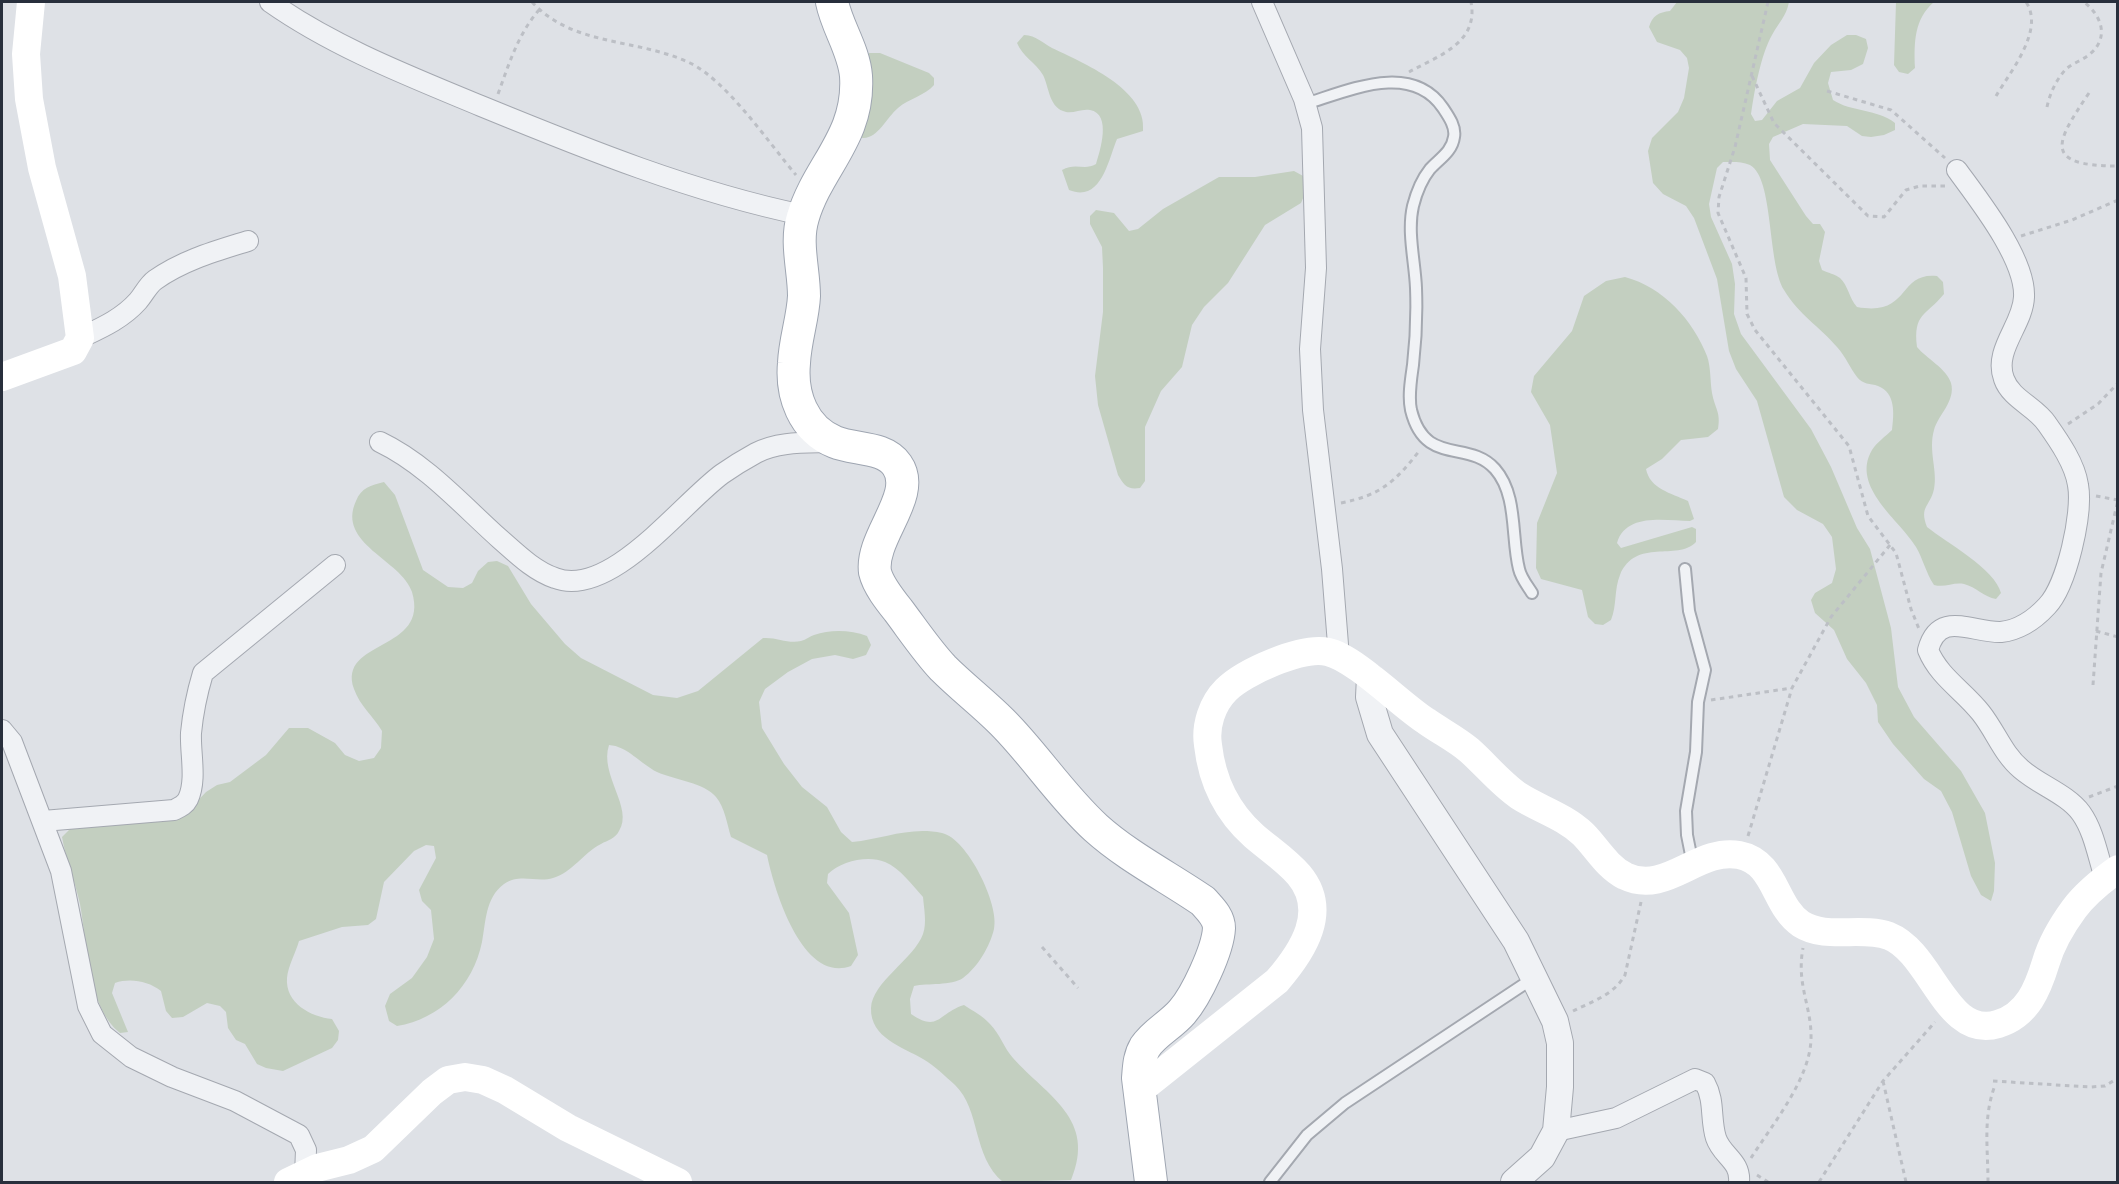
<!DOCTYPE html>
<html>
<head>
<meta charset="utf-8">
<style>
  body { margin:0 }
  #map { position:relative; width:2119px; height:1184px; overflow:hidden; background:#dee1e6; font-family:"Source Sans 3",sans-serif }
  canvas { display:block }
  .frame { position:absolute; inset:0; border:3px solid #282f3c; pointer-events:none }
</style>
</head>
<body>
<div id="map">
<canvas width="2119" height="1184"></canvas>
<div class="frame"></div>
</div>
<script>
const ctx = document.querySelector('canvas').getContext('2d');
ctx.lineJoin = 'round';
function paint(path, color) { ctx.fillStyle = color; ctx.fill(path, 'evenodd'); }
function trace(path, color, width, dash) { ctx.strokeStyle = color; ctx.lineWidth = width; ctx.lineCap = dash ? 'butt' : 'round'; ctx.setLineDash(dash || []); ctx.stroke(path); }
const green = new Path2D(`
  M1677,2H1789C1786,17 1779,22 1772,35C1761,54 1754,92 1751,114L1755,121L1762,120L1777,101L1800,88L1814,63L1831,45L1847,35H1856L1866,39L1868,48L1863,64L1851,70L1831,72L1828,83L1833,100C1851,112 1878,109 1895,123V130L1884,135L1871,137L1862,136L1847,126L1803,124L1773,137L1769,144L1770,160L1806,216L1813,224H1820L1825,232L1819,261L1822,270C1828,273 1835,274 1840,278C1848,285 1849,298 1857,307C1911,317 1897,272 1937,276L1943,282L1944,294C1926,316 1913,313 1917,347C1926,358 1947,369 1951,383C1956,401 1938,415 1934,430C1928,451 1938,471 1934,489C1930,507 1919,506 1927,527C1947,543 1995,569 2001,593L1996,599C1984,597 1976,587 1964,584C1953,582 1945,588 1934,585C1926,573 1923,559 1916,547C1901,521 1850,487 1872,450C1876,443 1886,436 1892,430C1894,414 1896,393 1878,386C1870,383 1863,385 1857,377C1850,368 1846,357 1837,347C1819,326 1799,315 1784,290C1767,262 1774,178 1750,165C1741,161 1732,162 1723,162L1717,168L1709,204L1711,217L1732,264L1735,284L1734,314L1741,334L1811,429L1831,467L1857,528L1870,549L1891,628L1898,687L1914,717L1961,771L1985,813L1995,863L1994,891L1991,901L1981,895L1971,876L1952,812L1941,791L1924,779L1893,744L1878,722L1877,705L1866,683L1847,659L1834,630L1815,613L1811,600L1815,593L1832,583L1836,569L1832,537L1823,524L1797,510L1784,497L1757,401L1736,369L1729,351L1717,279L1694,218L1686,206L1663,194L1653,183L1648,151L1652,138L1678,112L1684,98L1689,68L1687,58L1680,50L1657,42L1649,27C1652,16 1659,12 1670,11Z
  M1896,2H1934C1914,19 1914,43 1915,68L1908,74L1899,72L1894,65Z
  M1024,35C1037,36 1041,42 1052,48C1081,62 1148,89 1143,131L1117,139C1108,161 1101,203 1069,190L1062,170C1076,162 1084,171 1096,164C1100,151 1112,114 1090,110C1081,108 1072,115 1063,111C1049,106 1049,87 1043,75C1036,63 1022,56 1017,43Z
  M869,53H880L929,73L934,78V85C926,95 908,99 898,108C885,119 876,143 858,137L865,64Z
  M1294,171L1305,177L1307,189L1301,203L1265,225L1228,283L1204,307L1192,325L1182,367L1161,391L1145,427V481L1140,488C1127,490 1124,485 1118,475L1098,405L1095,376L1103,312V268L1102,247L1090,224V216L1096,210L1114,213L1129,231L1138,229L1163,209L1219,177H1255Z
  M1625,277C1663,287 1693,320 1707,356C1711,367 1710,382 1712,393C1715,409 1721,412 1718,429L1708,437L1681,440L1662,459L1646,469C1650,489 1671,493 1688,501L1694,519L1690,521C1667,521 1626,512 1617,543L1621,548L1692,527L1696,529V542C1677,562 1636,537 1620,575C1614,589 1617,606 1611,620L1603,625L1595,624L1588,617L1582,590L1541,579L1536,568L1537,523L1557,473L1550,425L1531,392L1534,376L1572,331L1584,296L1606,281Z
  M384,482L395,495L423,570L448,587L463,588L472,583L478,571L488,562L497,561L508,566L531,604L565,644L581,658L653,695L677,698L698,691L763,638C777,637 788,644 801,641C806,640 810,636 814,635C831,629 851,630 867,636L871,645L866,655L853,659L835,655L812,659L788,672L765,689L759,702L762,728L784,764L802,787L827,807L841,832L852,842C883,839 910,826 942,833C967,838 1000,905 994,929C990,946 978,967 963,978C951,986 928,983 914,986L910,999L911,1014C939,1033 938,1013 964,1005C973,1011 983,1016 990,1024C1000,1034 1004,1048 1013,1058C1047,1096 1097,1119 1071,1180L1003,1182C972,1156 981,1110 955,1085C945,1076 935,1066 923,1059C903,1047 870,1038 871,1008C872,982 914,959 923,934C927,923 924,909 923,897C913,886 900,868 885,862C868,855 841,861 828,874L827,883L849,913L858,955L851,966C802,984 774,889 767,855L731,837C727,824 725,808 716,797C705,783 675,780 657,772C641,764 627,746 609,745C599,775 634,808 619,831C615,839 608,840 601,844C583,853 573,872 553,878C537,883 520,873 504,884C485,898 486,922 482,942C473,986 440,1019 397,1026L389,1021L385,1006L390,994L412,978L427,957L434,939L431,910L422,901L419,890L436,858L434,846L426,845L414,851L384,882L376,919L368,925L342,927L299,941C296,952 288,966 287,978C285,1003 311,1017 332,1019L339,1031L338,1040L332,1048L283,1071L266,1068L257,1064L245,1044L236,1040L228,1028L226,1012L220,1006L207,1003L183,1017L172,1018L166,1011L161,991C148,981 130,978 115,983L112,993L128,1032L120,1033C87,1007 87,942 80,904C75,881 66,860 62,837L70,829L84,824L190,809L206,792L217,785L230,782L266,755L289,728H308L335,743L345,755L359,761L374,758L381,748L382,731C373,716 360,706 354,689C337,639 430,652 412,592C402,560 336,544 356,501C361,488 371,485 384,482Z`);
const path = new Path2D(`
  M532,2C573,47 638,38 690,63C727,81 769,143 796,175
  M1768,2L1735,147L1719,197L1718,213L1746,278L1747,314L1755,330L1849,446L1868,516L1896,553L1911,609L1919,629
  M1409,72C1438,56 1479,43 1471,2
  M1752,76L1774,123L1868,216L1884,217L1906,190L1920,186H1946
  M1827,91L1891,110L1945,158
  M2089,93C2056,142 2041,166 2118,166
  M498,94C509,64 518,34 539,10
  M1996,96C2010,72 2045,30 2026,2
  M2047,107C2050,93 2056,80 2066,69C2073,63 2083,60 2090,54C2110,37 2101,15 2084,2
  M2021,236L2072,220L2118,200
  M2068,424L2098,404L2118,383
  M2096,496L2118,500
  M1341,503C1381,495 1395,482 1420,450
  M2096,631L2118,637
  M2093,685L2101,573L2118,500
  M1711,700L1792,688
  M2089,797L2118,786
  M1748,836L1792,688L1831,617L1890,545
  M1042,947L1078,988
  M1573,1011C1591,1002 1614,995 1625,975L1641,902
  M1883,1081L1906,1182
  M1993,1081L2090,1087L2105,1086L2118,1078
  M1751,1158C1772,1125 1810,1079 1811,1039C1812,1007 1796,985 1803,948
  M1757,1175L1768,1182
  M1819,1182L1883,1081L1935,1022
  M1988,1182C1988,1149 1983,1120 1994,1088`);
const service = new Path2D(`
  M1305,104C1348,91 1411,61 1443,108C1449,117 1456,127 1454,137C1452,152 1439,159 1430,169C1422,179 1416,194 1413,206C1407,232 1415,262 1416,288C1417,314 1416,339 1413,365C1411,379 1408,396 1411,410C1425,467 1468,439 1495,469C1518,495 1511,538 1519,569C1521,578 1527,585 1532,593
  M1685,569L1689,611L1705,670L1698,702L1696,752L1686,811L1687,835L1693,865
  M1270,1182L1307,1135L1345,1103L1535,977`);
const minor = new Path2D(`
  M270,2C334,47 409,76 481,106C586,149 692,192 803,215
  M1262,2L1304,99L1312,128L1316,268L1310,349L1313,410L1332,569L1339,657
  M1957,170C1978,199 2026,259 2024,297C2023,325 1993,350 2004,379C2011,399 2036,407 2047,424C2059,441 2075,464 2078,485C2083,513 2067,585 2047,606C2035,619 2019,630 2001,632C1972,633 1939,609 1928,650C1939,677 1964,691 1981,713C1996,732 2003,754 2021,769C2039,785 2067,794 2081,813C2094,831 2098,857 2105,878
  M80,338C101,328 122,319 138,301C144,294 148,285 155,280C183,260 216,251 248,241
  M380,442C426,464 462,505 500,539C516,553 534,571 555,578C610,599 681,504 722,474C732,467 745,459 756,453C779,441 807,443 832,442
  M2,730L12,742L61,871L88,1006L102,1034L131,1057L172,1077L235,1101L299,1135L306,1150L305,1175
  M43,821L174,810C180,807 185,805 188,799C197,780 190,753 191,733C193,712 197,693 203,673L335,565
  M1556,1131L1616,1118L1695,1079L1705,1083C1715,1101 1710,1119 1716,1138C1722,1156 1741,1161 1739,1182`);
const tertiary = new Path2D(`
  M1370,677L1369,697L1380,734L1516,941L1555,1021L1560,1043V1087L1556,1131L1542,1157L1514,1182`);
const secondary = new Path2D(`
  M2,377L73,351L80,338L72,276L42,168L29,99L26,54L31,2
  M1139,1091L1277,981C1303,951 1329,911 1299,875C1286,860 1269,849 1254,836C1227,812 1212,781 1208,745C1205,726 1212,704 1226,690C1244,672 1302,646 1328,652C1355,658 1401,705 1426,721C1440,731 1456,739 1469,750C1485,764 1501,784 1519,796C1539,809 1564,816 1583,834C1597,848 1606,866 1625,876C1666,896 1698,847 1739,855C1776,862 1774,906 1801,924C1826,940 1861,926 1889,936C1932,953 1946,1040 1998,1024C2028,1015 2038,988 2046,962C2051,945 2063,924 2074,909C2086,893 2101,881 2118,869
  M288,1182L317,1168L349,1160L373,1149L432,1092L448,1080L465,1077L483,1080L505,1090L568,1128L678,1182`);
const primary = new Path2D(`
  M832,2C837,27 854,50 856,76C860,137 818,166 803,217C795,242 804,270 804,296C803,318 795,340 794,363C791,395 803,429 835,442C854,450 884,446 897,465C918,495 870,537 875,572C878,585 890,600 898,610C913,630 927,651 943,668C962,687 983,703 1002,722C1035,755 1061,796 1096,828C1127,856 1168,877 1203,901C1210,909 1219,917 1219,928C1218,950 1196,996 1182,1012C1171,1025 1154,1033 1145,1047C1139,1057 1139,1067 1138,1078L1151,1182`);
paint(green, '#c3cfc0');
trace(service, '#a4a8b0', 14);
trace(minor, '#a4a8b0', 22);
trace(tertiary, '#a4a8b0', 28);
trace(primary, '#9ea5b1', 34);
trace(path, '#bcbfc5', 3, [4.5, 4.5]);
trace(service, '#f0f2f5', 10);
trace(minor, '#f0f2f5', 20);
trace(tertiary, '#f0f2f5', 26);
trace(secondary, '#fff', 28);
trace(primary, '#fff', 32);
</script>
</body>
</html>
